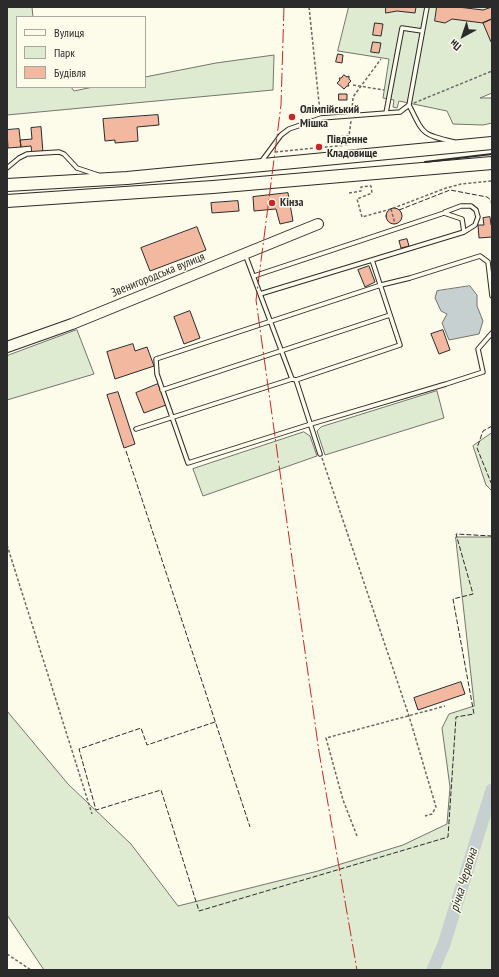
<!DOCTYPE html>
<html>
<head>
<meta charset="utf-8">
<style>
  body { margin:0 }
  #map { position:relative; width:499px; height:977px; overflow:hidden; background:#fdfbea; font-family:"PT Sans Narrow",sans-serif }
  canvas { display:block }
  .frame { position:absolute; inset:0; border:8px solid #2b2b2b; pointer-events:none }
  .legend { position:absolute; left:16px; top:16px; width:130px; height:72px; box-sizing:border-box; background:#fdfbea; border:1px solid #a9a89e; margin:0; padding:5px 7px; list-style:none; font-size:12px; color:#2b2b2b }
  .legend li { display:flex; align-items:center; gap:8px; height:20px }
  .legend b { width:20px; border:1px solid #a9a89e }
  .north { position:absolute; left:443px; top:16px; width:40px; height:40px; -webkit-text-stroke:3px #fdfbea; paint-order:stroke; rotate:220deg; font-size:11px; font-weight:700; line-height:16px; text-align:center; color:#2b2b2b }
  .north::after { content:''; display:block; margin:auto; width:14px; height:18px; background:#2b2b2b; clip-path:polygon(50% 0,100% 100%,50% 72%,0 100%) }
</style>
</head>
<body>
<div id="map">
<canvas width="499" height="977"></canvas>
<div class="frame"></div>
<ul class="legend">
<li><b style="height:5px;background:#fdfbea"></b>Вулиця</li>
<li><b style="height:11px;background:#deebd1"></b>Парк</li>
<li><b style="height:11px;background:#f2b8a0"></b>Будівля</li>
</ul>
<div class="north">Пн</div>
</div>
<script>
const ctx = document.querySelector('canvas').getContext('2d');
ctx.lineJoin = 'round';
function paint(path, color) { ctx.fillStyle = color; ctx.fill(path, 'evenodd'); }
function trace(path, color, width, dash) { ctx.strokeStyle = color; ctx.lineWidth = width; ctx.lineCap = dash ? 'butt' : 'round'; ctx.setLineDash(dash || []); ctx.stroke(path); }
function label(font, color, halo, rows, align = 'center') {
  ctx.font = font + ' "PT Sans Narrow",sans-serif'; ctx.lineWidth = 3; ctx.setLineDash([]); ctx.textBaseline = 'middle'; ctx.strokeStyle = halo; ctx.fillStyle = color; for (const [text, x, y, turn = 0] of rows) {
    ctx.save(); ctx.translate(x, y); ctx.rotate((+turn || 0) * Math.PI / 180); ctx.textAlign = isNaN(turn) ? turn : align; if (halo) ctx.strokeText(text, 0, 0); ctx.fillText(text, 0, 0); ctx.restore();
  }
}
const green = new Path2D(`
  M7,7H32L33,17H17V87H71L74,91L93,87H145V77L216,63L274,55L273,90L7,115Z
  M349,7H492V93L480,98H492V123L483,125L453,124L447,111L399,101L397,108L393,107L394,100L383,98L389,59L338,51Z
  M77,330L94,374L7,400V356Z
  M437,391L444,418L325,455L317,431L321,427Z
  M304,432L310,436L317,456L203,496L193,469Z
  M492,433V491L486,485L473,446Z
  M456,537H492V970H44L7,915V711L68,784L131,844L178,906L318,871L403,845L447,824L450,787L442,728L449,714L474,706Z`);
const water = new Path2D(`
  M470,286L477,295V306L483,321L479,334L449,340L442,323L447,314L441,311L435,298L437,291Z`);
const river = new Path2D(`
  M433,970L444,944L492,790`);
const building = new Path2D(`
  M386,7H416L415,13L397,11L386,13Z
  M437,7H458L483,10L492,7V19L483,23L452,19L445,23L435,21Z
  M492,19V41L491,42L483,23Z
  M375,23L383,24L381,36L373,35Z
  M373,42L381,43L379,53L371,52Z
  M338,54L343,55L342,63L336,62Z
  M344,75L347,77L349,76V79L351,81L348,84L349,86H347L344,89L337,83L340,80L339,78H341Z
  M339,94H347V100H339Z
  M158,115L159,125L137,127L138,141L115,143V140L105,141L103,119Z
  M41,127L43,153L32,154L31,146L21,147L20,140L32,139L31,128Z
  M19,129L21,147L8,148L7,130Z
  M288,193L293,221L280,224L276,209L254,211L253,197Z
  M238,201L239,211L212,213L211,203Z
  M386 216a8 8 0 1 1 16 0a8 8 0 1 1-16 0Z
  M490,217L491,225H492V237L479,238L478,225H484L483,218Z
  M197,227L206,250L150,271L141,248Z
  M407,239L409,246L401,248L399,241Z
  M369,266L375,282L365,287L358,270Z
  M190,311L200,338L184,344L174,317Z
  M443,330L450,350L439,354L431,334Z
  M133,344L135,351L147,347L154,366L115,379L107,352Z
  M158,384L166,405L144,413L136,393Z
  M118,392L135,444L124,448L107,395Z
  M461,682L465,694L418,710L414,698Z`);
const path = new Path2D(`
  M309,7L320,112
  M353,85L384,90
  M414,103L492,71
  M352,111L353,97L381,59
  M344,142L328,143V137L349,136L351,121
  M275,152L347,145L349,136
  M349,193L361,191V187L371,186L372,193L357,199L362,217L391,209L446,188L461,184L492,181
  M391,209L395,224
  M322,458L409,716L436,807L432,814L425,816
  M7,545L92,814
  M357,836L343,800L326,738L445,706
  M7,954L31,970`);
const lane = new Path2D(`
  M409,105C424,135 421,134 454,142
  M386,113L402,28L422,31
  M261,162L281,135L289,129L321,118L400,112L409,105L427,7
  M7,168L19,158L27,154L59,152L64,154L77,168L98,175
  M445,212L461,206H471L476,210L478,217L475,225L464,232
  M245,254L292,379
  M254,276L444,213L462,219L464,232L260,294
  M492,296L488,262L480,256L410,278L381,285L156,359L157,374L188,463L311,424L446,384L483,372L478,349L492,333
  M296,380L320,454
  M162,390L390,315
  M136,429L292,379L296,380L400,345L372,260`);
const secondary = new Path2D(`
  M7,347L72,324L318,224`);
const highway = new Path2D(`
  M7,185L127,178L492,143
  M7,201L213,187L492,163`);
const fence = new Path2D(`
  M399,210L450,190L487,197L491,200L492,209
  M492,426L483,431L477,448L492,485
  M126,451L250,827
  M215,722L147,745L141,728L79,749L96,810L161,790L199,911L448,837L456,717L474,714L453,599L473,594L456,534L492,536`);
const wall = new Path2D(`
  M425,162L492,154`);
const power = new Path2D(`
  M284,7L281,105L256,300L319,752L357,970`);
const markers = [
  [292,117,4,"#c62828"],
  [319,147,4,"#c62828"],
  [272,203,4,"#c62828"]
];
const poiNames = [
  ["Олімпійський",300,110],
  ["Мішка",300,124],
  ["Південне",327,140],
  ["Кладовище",327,154],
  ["Кінза",280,203]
];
const streetNames = [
  ["Звенигородська вулиця",158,275,-22]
];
const waterNames = [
  ["річка Червона",464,880,-73]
];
paint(green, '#deebd1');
trace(green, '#74746e', 1);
paint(water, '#c7d0d0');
trace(water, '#74746e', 1);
trace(river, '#c7d0d0', 13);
paint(building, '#f2b8a0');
trace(building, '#2b2b2b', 1);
trace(lane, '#2b2b2b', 5.5);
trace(secondary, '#2b2b2b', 12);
trace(highway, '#2b2b2b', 14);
trace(path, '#6a6964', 1.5, [3, 2]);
trace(lane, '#fdfbea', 3.5);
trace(secondary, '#fdfbea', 10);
trace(highway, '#fdfbea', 12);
trace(fence, '#2b2b2b', 1, [5, 2]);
trace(wall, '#2b2b2b', 2);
trace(power, '#c62828', 1, [14, 3, 2, 3]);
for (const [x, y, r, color] of markers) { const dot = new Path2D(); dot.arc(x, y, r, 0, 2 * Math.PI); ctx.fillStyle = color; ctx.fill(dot); trace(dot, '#fdfbea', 1.5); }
label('bold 12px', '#2b2b2b', '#fdfbea', poiNames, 'left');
label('12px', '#2b2b2b', '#fdfbea', streetNames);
label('italic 13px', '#2b2b2b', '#fdfbea', waterNames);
</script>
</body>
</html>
